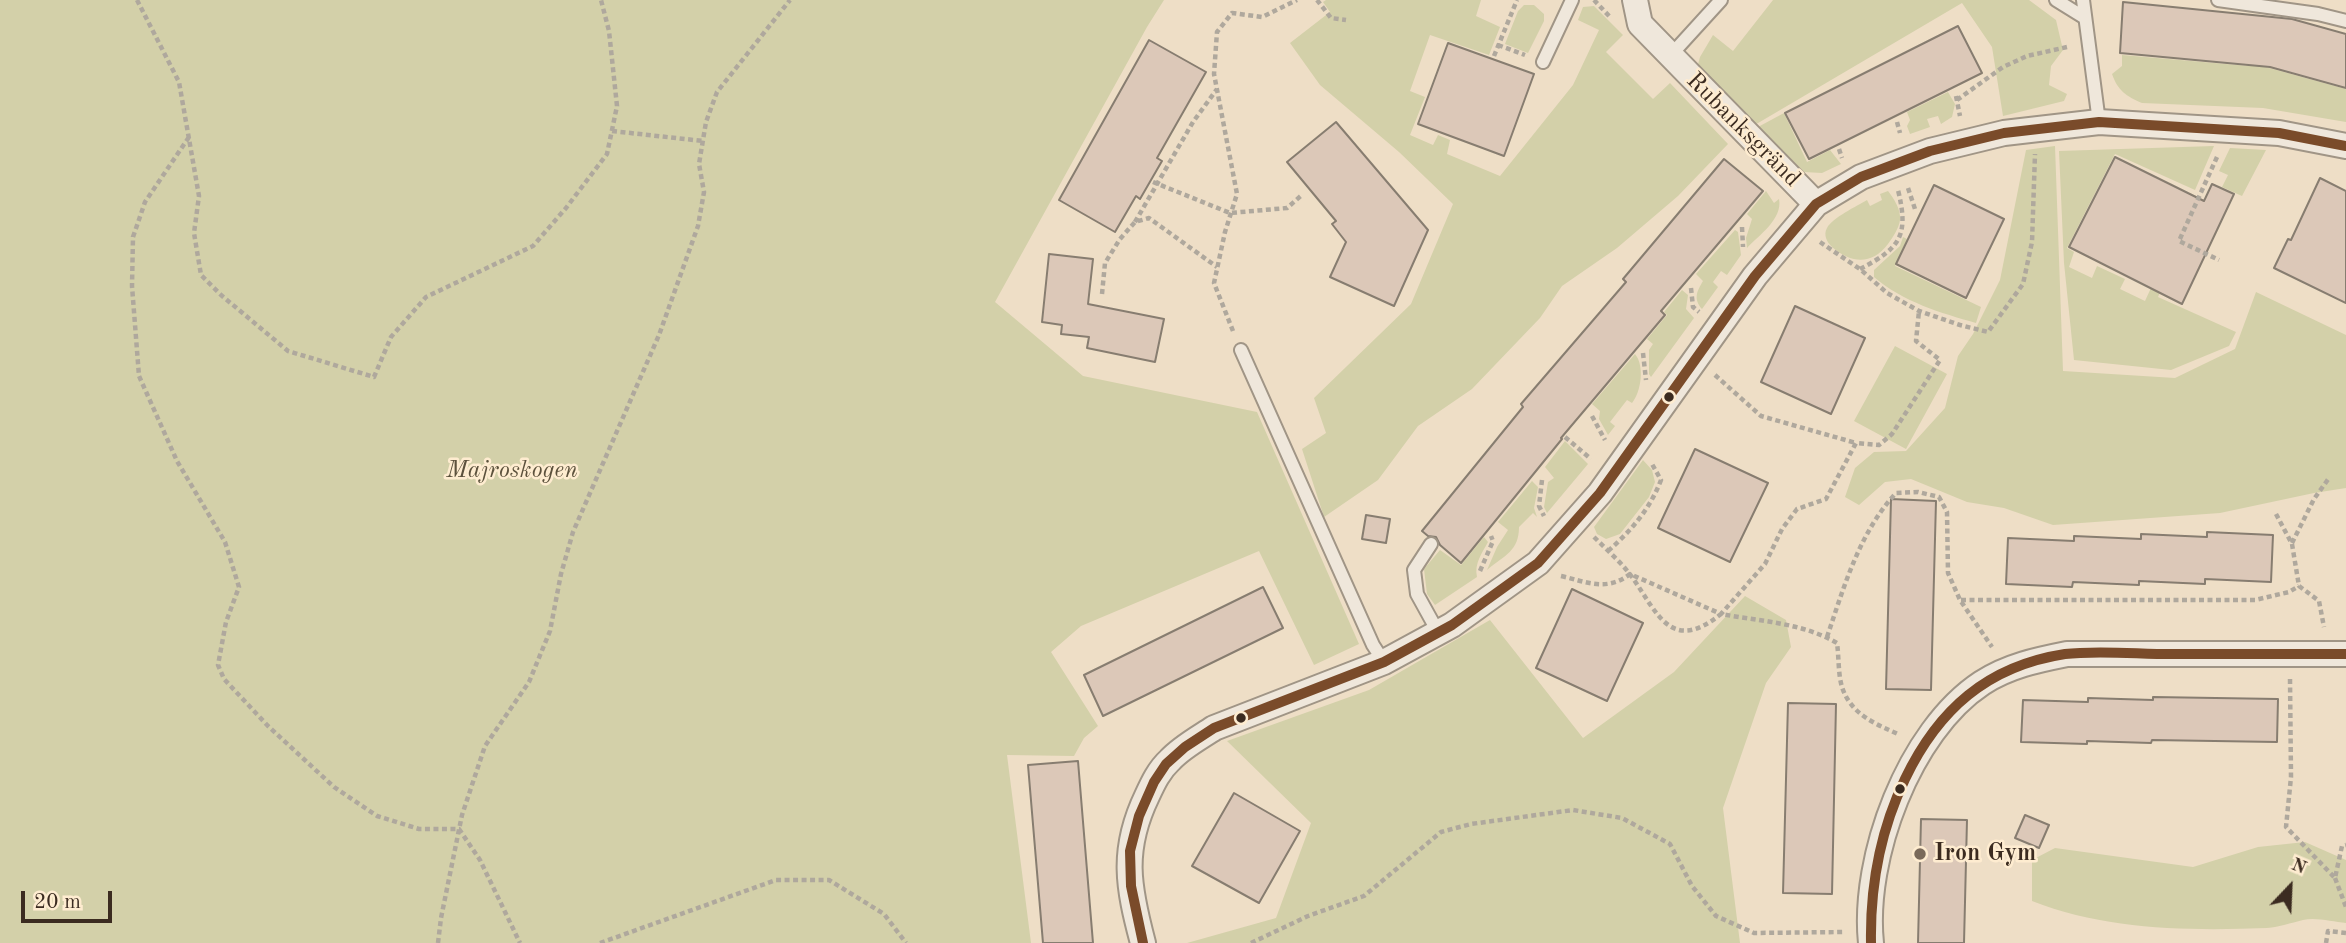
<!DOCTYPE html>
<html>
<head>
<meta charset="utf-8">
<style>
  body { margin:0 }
  #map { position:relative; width:2346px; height:943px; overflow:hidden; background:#eedec6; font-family:"Old Standard TT",serif }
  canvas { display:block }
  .north { position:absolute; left:2255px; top:852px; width:70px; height:70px; -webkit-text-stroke:5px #feecd0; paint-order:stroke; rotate:23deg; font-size:19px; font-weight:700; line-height:28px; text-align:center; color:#3b2b20 }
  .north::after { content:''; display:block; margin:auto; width:24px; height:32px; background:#3b2b20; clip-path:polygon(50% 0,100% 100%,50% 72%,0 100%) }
  .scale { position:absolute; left:21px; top:891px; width:91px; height:32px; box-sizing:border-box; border:4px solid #3b2b20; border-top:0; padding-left:9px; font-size:21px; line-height:24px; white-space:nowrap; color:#3b2b20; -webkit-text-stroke:5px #feecd0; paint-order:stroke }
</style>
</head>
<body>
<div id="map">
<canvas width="2346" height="943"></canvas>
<div class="north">N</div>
<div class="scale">20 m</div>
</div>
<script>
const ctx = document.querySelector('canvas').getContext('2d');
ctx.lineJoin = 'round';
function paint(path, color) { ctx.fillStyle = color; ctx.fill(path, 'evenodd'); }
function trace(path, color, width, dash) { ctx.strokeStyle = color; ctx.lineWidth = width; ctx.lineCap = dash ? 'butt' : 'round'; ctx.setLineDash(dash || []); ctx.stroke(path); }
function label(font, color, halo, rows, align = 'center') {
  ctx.font = font + ' "Old Standard TT",serif'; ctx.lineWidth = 5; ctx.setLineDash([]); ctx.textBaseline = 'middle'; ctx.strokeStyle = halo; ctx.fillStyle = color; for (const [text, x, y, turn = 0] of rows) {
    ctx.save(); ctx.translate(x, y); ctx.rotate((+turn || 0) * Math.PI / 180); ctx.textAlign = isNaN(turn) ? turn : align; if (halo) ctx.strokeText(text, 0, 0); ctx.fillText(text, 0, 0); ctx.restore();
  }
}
const green = new Path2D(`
  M0,0H1164L1147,27L995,302L1083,376L1257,412L1359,644L1314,665L1259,551L1081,626L1051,652L1098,726L1084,738L1074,756L1007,755L1031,943H0Z
  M1326,0H1481L1476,16L1500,27L1489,55L1430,35L1410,91L1425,97L1410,135L1433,145L1438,135L1450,140L1447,154L1500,176L1573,85L1599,30L1578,20L1583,7L1594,6L1623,35L1606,52L1653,99L1670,83L1728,144L1678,196L1617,248L1562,286L1540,318L1472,389L1418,426L1378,480L1324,517L1302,449L1326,433L1314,398L1411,304L1453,204L1399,152L1320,85L1290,43L1330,12L1323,2Z
  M1773,0H2029L2056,20L2063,50L2051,66L2049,85L2067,94L2064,101L2003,116L1992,47L1962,3L1753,126L1697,68L1700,57L1713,35L1733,51Z
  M1524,5H1534L1544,14V21L1528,53L1505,44L1518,11Z
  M2122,55L2249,66L2251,63L2346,89V122L2263,108L2142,103C2126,96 2118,91 2112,74L2122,66Z
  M1948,92L1955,104L1952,117L1941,124L1938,116L1927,119L1930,127L1910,134L1907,126L1910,120L1907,112Z
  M1784,113L1807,162L1830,150L1841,164L1822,173L1804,172L1758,127Z
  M2055,146L2063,371L2175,378L2235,349L2256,292L2346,335V488L2314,493L2220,513L2053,525L2004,508L1967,502L1911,479L1885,482L1859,505L1845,497L1855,468L1874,452L1906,451L1945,408L1958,356L1973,334L2000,280L2026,150Z
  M2214,146L2195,190L2115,154L2067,248L2074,252L2069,267L2092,278L2097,266L2125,279L2120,289L2145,301L2166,255L2175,259L2158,297L2236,332L2229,346L2171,370L2074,360L2064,263L2059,151Z
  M2230,148L2266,150L2242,196L2222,187L2228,175L2219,171Z
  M1766,191L1774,203L1779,199C1783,219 1759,235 1747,248L1746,238L1752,219L1747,214Z
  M1888,191C1894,199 1901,209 1900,220C1899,228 1893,237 1888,244C1872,265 1852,264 1832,247C1827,242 1823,235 1827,228C1832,218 1857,206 1867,200L1870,206L1882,200L1880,194Z
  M1735,230L1738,232L1741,255L1727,275L1721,271L1713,282L1718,287L1702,309C1693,299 1697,291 1703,281L1696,274Z
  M1903,237L1907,239L1895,266L1981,307L1976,323C1941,313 1903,302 1874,277V270L1900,246Z
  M1682,290L1688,295L1686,309L1694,318L1651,377L1649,374V350L1653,344L1647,339L1667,315L1664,312Z
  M1895,346L1947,374L1906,449L1854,421Z
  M1635,354C1645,366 1641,392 1632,403L1627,400L1610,422L1615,426L1608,435L1599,419L1600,411L1592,404Z
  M1565,441L1588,464L1547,513L1544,507L1548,482L1554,478L1545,467Z
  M1643,460L1652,470L1655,482L1649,497L1620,534L1606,539L1597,534L1594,527Z
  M1532,481L1538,487L1534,508L1537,517L1533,513L1519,527C1519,551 1505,555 1487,570L1497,547L1508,530L1498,522Z
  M1484,537L1488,542C1482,553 1474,564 1477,577L1435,605L1427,594L1424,569L1440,550L1461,565Z
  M1745,596L1786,620L1791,647L1766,683L1723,808L1740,943H1187L1276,918L1311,823L1227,741L1369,690L1490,620L1583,738L1674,672Z
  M2305,842L2346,860V923C2333,922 2316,917 2303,920C2290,923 2280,927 2267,928C2188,931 2106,930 2032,901V860L2055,848L2193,867L2258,847Z`);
const building = new Path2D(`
  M2123,2L2292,19L2346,34V88L2270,67L2120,53Z
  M1958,26L1982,73L1809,159L1785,113Z
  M1149,40L1206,72L1157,158L1162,161L1140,199L1136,196L1115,232L1059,200Z
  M1448,43L1534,74L1504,156L1418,124Z
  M1336,122L1428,230L1394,306L1330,277L1346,242L1332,224L1336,221L1287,162Z
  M2115,157L2204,201L2212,184L2234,194L2182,304L2069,247Z
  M1724,159L1763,191L1661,311L1665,315L1561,438L1562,439L1461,563L1440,545L1436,537L1428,536L1422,531L1523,407L1521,404L1626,282L1623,279Z
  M2320,178L2346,191V303L2274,268L2288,239L2291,240Z
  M1934,185L2004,219L1966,298L1896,264Z
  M1049,254L1093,259L1088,304L1164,319L1155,362L1087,348L1089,337L1061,334L1062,325L1042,322Z
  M1795,306L1865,338L1831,414L1761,382Z
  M1695,449L1768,483L1730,562L1658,528Z
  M1891,499L1936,501L1931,690L1886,689Z
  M1366,515L1390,519L1386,543L1362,539Z
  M2207,532L2273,535L2271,582L2205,579V584L2139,581V585L2073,582L2072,587L2006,584L2008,538L2074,541V536L2141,539V534L2207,537Z
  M1263,587L1283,628L1103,716L1084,675Z
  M1572,589L1643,623L1607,701L1536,668Z
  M2153,697L2278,699L2277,742L2152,740L2151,743L2087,741V744L2021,742L2023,700L2088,702V698L2153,700Z
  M1788,703L1836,704L1832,894L1783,893Z
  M1078,761L1093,943H1043L1028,765Z
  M1234,793L1300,831L1259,903L1192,866Z
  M2025,815L2049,825L2039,848L2015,838Z
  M1921,819L1967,820L1964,943H1918Z`);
const path = new Path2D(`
  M137,0L179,82L199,196L194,233L201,275L221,295L288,351L374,377L391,337L426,297L533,246L566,208L607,154L617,106L609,31L601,0
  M1317,0L1331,18L1346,20
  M1594,0L1610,17
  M1498,45L1525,55
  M1494,56L1517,0
  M1956,96L1960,116
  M1957,100L2003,67L2027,56L2067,47
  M1897,122L1900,133
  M612,131L703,141
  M189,137L145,202L133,237L132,286L139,376L177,461L225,542L239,587L226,622L218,665L224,679L268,726L334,787L377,816L419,829H459L480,860L520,943
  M1839,149L1842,158
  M2217,157L2179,241L2219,260
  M1153,182L1230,213L1287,208L1303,194
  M1908,188L1916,212
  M1135,222L1193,122L1217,89
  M1742,227L1743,247
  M1820,242L1860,269L1887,293L1919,311L1960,325L1988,332L2023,284L2032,242L2035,154
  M1860,269C1901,248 1909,235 1898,190
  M1691,288L1693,307L1699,312
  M1102,294L1105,263L1120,239L1135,222L1149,218L1217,267
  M1233,331L1214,283L1225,232L1237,194L1214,74L1217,32L1232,13L1262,17L1297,0
  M1643,353L1646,380
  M1715,375L1761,416L1856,443
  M1592,416L1605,440
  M1565,437L1591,459
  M1542,480L1539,506L1544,516
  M2276,514L2292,544L2299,586L2319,601L2324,627
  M1594,537C1607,550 1621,562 1632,577C1658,614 1671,654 1721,614C1759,621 1803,623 1837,643C1839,657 1838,674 1842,687C1851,715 1876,724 1900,735
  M2292,543L2314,499L2329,478
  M1608,551C1631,531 1650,509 1661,480L1652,464
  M1480,571L1493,541L1491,536
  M1561,576C1587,582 1607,592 1630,574L1721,614L1765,564L1782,529L1797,509L1826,499L1856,443L1879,445L1892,434L1940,360L1916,341L1919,311
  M1961,600H2255L2289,592L2299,586
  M1827,637C1844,587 1859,533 1896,493L1918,492L1939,497L1947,512L1948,573L1960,600L1992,647
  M2290,679L2291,777L2286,827L2335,878L2342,846L2346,845
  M2335,878L2346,907
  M438,943L441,918L462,815L485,746L529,682L550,631L561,574L573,532L659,335L698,226L704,192L699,164L706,122L717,92L790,0
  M600,943L776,880H829L884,914L906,943
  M1251,943L1308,916L1364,896L1441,832L1471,824L1573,810L1622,818L1670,844L1692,886L1716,916L1754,933L1845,932
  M2326,943L2328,931L2346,933`);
const service = new Path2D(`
  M2056,0L2085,18
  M2083,0L2099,122
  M2218,0L2318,14L2346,21
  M1670,56L1721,0
  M1543,62L1572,0
  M1241,350L1373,645L1384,662
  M1431,544L1414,570L1417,594L1438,632`);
const minor = new Path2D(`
  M1635,0L1640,24L1816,204
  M1143,943C1128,887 1121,850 1147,796C1153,783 1159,770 1170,760C1182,747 1199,738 1214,728L1384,662L1452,625L1538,563L1600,493L1755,276L1816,204L1861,177L1930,151L2004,133L2099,122L2279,133L2346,146
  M1871,943C1862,858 1909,731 1982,683C2008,666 2037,660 2067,654H2346`);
const bus1 = new Path2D(`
  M1143,943L1131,886L1130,851L1139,816L1154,782L1166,764L1185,747L1214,728L1384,662L1452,625L1538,563L1600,493L1755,276L1816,204L1861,177L1930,151L2004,133L2099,122L2279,133L2346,146
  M1871,943C1870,885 1880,831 1905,779C1938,710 1987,666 2065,654C2096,650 2138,654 2171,654C2229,654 2288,654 2346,654`);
const markers = [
  [1669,397,6,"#3b2b20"],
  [1241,718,6,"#3b2b20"],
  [1900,789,6,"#3b2b20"],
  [1920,854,7,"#7a6a5a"]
];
const streetNames = [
  ["Rubanksgränd",1743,130,45]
];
const parkNames = [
  ["Majroskogen",512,471]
];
const poiNames = [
  ["Iron Gym",1934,854]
];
paint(green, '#d3d0a9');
paint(building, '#dcc8b8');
trace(building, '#877d70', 2);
trace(service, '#a09586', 16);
trace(minor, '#a09586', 28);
trace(path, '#afa89d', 4.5, [5, 3.5]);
trace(service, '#efe7db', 12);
trace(minor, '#efe7db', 24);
trace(bus1, '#7a4b2a', 10);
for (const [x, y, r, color] of markers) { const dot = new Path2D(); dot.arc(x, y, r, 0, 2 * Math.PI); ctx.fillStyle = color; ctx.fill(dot); trace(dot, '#feecd0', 2.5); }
label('24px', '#3b2b20', '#feecd0', streetNames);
label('italic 24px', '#5c513c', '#feecd0', parkNames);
label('bold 24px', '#3b2b20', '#feecd0', poiNames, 'left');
</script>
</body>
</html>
